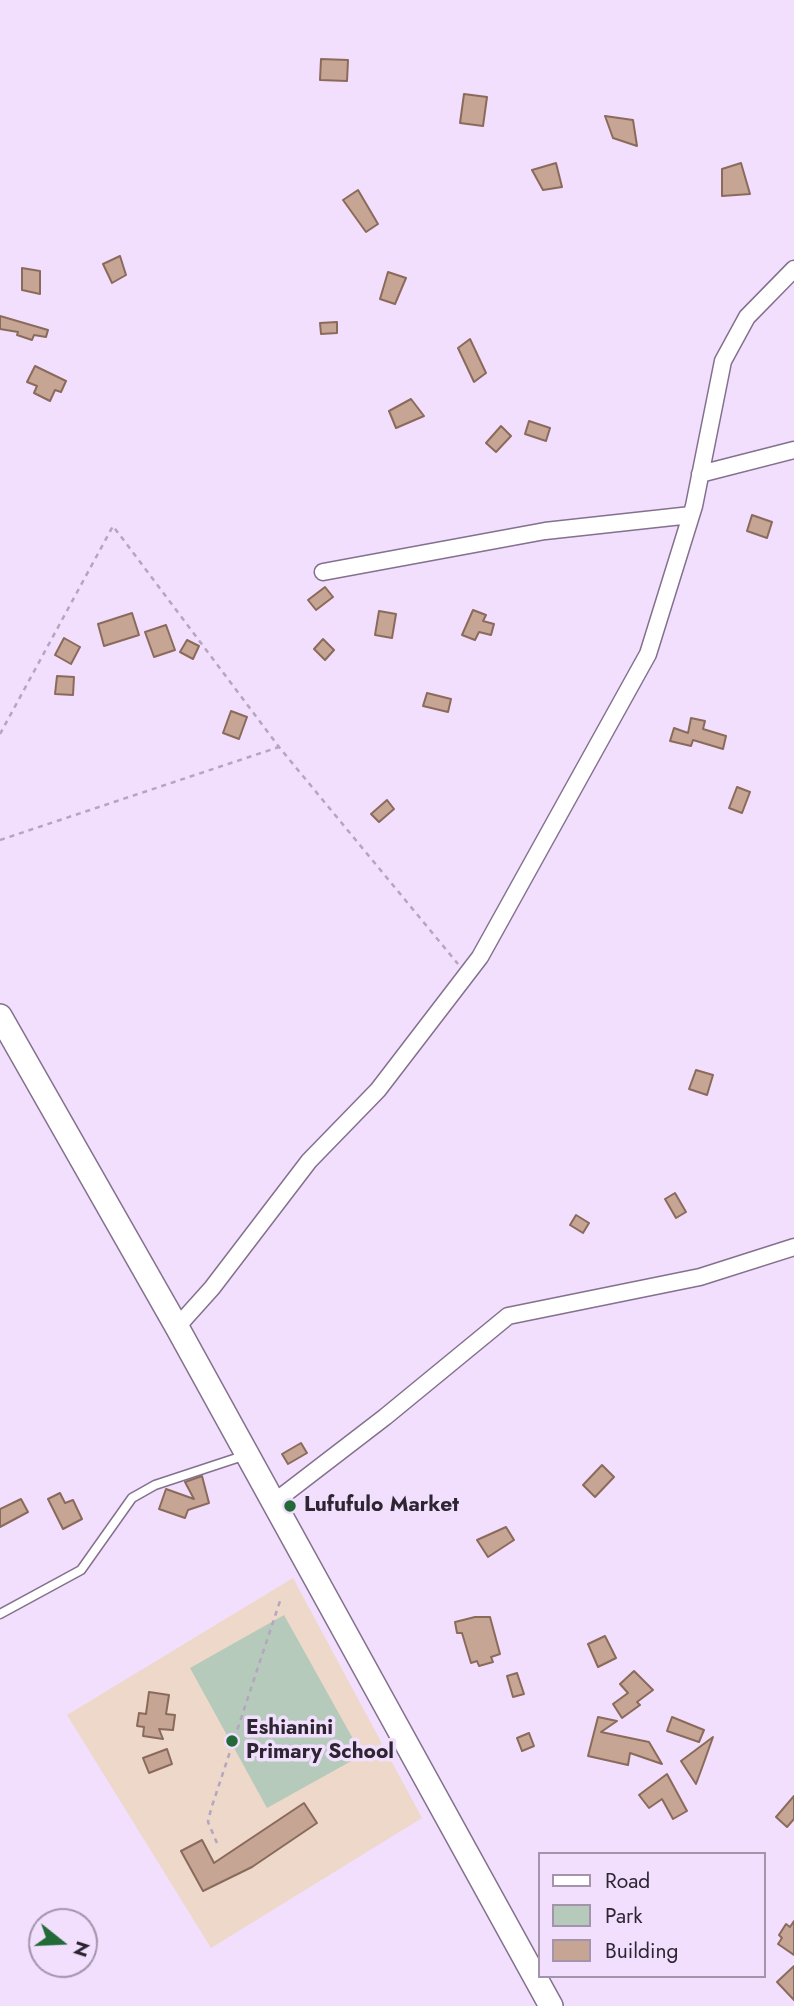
<!DOCTYPE html>
<html>
<head>
<meta charset="utf-8">
<style>
  body { margin:0 }
  #map { position:relative; width:794px; height:2006px; overflow:hidden; background:#f2defd; font-family:Jost,sans-serif }
  canvas { display:block }
  .legend { position:absolute; left:538px; top:1852px; width:228px; height:126px; box-sizing:border-box; background:#f2defd; border:2px solid #a394ac; margin:0; padding:9px 12px; list-style:none; font-size:21px; color:#2d2632 }
  .legend li { display:flex; align-items:center; gap:14px; height:35px }
  .legend b { width:35px; border:2px solid #a394ac }
  .north { position:absolute; left:28px; top:1908px; width:70px; height:70px; box-sizing:border-box; background:#f2defd; border:2px solid #a394ac; border-radius:50%; rotate:108deg; font-size:19px; font-weight:700; line-height:28px; text-align:center; color:#2d2632 }
  .north::after { content:''; display:block; margin:auto; width:24px; height:32px; background:#226a38; clip-path:polygon(50% 0,100% 100%,50% 72%,0 100%) }
</style>
</head>
<body>
<div id="map">
<canvas width="794" height="2006"></canvas>
<ul class="legend">
<li><b style="height:9px;background:#fff"></b>Road</li>
<li><b style="height:19px;background:#b5caba"></b>Park</li>
<li><b style="height:19px;background:#c7a595"></b>Building</li>
</ul>
<div class="north">N</div>
</div>
<script>
const ctx = document.querySelector('canvas').getContext('2d');
ctx.lineJoin = 'round';
function paint(path, color) { ctx.fillStyle = color; ctx.fill(path, 'evenodd'); }
function trace(path, color, width, dash) { ctx.strokeStyle = color; ctx.lineWidth = width; ctx.lineCap = dash ? 'butt' : 'round'; ctx.setLineDash(dash || []); ctx.stroke(path); }
function label(font, color, halo, rows, align = 'center') {
  ctx.font = font + ' Jost,sans-serif'; ctx.lineWidth = 7; ctx.setLineDash([]); ctx.textBaseline = 'middle'; ctx.strokeStyle = halo; ctx.fillStyle = color; for (const [text, x, y, turn = 0] of rows) {
    ctx.save(); ctx.translate(x, y); ctx.rotate((+turn || 0) * Math.PI / 180); ctx.textAlign = isNaN(turn) ? turn : align; if (halo) ctx.strokeText(text, 0, 0); ctx.fillText(text, 0, 0); ctx.restore();
  }
}
const education = new Path2D(`
  M293,1578L422,1818L211,1948L67,1715Z`);
const green = new Path2D(`
  M284,1615L362,1755L267,1808L190,1668Z`);
const building = new Path2D(`
  M321,59L348,60L347,81L320,80Z
  M464,94L487,97L483,126L460,123Z
  M605,116L633,120L637,146L613,138Z
  M556,163L562,187L543,190L532,170Z
  M741,163L750,194L722,196V169Z
  M358,190L378,224L366,232L343,200Z
  M120,256L126,275L112,283L103,264Z
  M22,268L40,271V294L22,290Z
  M388,272L406,278L395,304L380,299Z
  M0,316L48,330L46,337L34,335L32,340L17,335L18,332L0,329Z
  M337,322V333L321,334L320,323Z
  M470,339L486,373L474,382L458,348Z
  M35,366L66,381L61,392L55,390L50,401L34,393L37,386L27,382Z
  M411,399L424,416L396,428L389,411Z
  M529,421L550,428L546,441L525,434Z
  M501,426L511,436L496,452L486,443Z
  M752,515L772,522L767,538L747,531Z
  M325,587L333,597L316,610L308,600Z
  M473,610L486,615L483,621L494,624L491,635L479,632L475,640L462,635Z
  M379,611L396,614L392,638L375,635Z
  M132,613L139,635L104,646L98,624Z
  M166,625L175,650L154,657L145,632Z
  M64,638L80,647L71,664L55,655Z
  M323,639L334,650L325,660L314,649Z
  M187,640L199,646L193,659L180,652Z
  M57,676L74,677L73,695L55,694Z
  M427,693L451,699L448,712L423,706Z
  M231,711L247,717L239,739L223,733Z
  M691,718L705,721L703,729L726,736L723,749L693,740L691,746L670,741L674,728L688,733Z
  M737,787L750,792L742,813L729,808Z
  M387,800L394,809L379,822L371,814Z
  M696,1070L713,1075L707,1095L689,1089Z
  M675,1193L686,1212L676,1218L665,1199Z
  M576,1215L589,1223L583,1233L570,1225Z
  M301,1443L307,1453L288,1464L282,1454Z
  M602,1465L614,1477L595,1497L583,1485Z
  M202,1476L209,1503L188,1510L185,1518L159,1509L166,1489L194,1499L185,1482Z
  M60,1493L65,1503L73,1500L82,1519L63,1529L48,1499Z
  M21,1499L28,1512L0,1527V1509Z
  M506,1527L514,1540L488,1557L477,1540Z
  M475,1617H490L500,1654L491,1657L493,1662L479,1666L477,1661L471,1663L462,1633H457L455,1622Z
  M605,1636L616,1658L598,1667L588,1644Z
  M634,1671L653,1690L637,1702L640,1705L622,1718L613,1704L628,1693L620,1684Z
  M517,1673L524,1694L513,1697L507,1676Z
  M149,1692L169,1695L166,1714L175,1715L173,1730L159,1729L163,1739L143,1736L144,1727L137,1726L139,1713L146,1714Z
  M598,1717L617,1721L601,1732L649,1742L662,1764L630,1753L628,1765L588,1756Z
  M672,1717L704,1730L699,1742L667,1731Z
  M529,1733L534,1746L522,1751L517,1738Z
  M713,1737L703,1765L696,1784L681,1761Z
  M167,1749L172,1764L149,1773L143,1758Z
  M667,1774L687,1811L673,1819L662,1799L649,1808L639,1795Z
  M794,1796V1819L787,1827L776,1817Z
  M304,1803L317,1823L252,1867L203,1891L181,1851L202,1840L214,1863Z
  M794,1921V1955L778,1944L782,1938L779,1935L786,1924L790,1927Z
  M794,1966V2000L777,1982Z`);
const path = new Path2D(`
  M0,734L113,526L279,747L458,964
  M0,840L279,747
  M217,1843L208,1822L211,1809L280,1601`);
const lane = new Path2D(`
  M0,1614L81,1570L132,1498L155,1485L246,1455`);
const street = new Path2D(`
  M700,474L794,450
  M323,572L545,531L691,515
  M177,1327L212,1288L309,1161L378,1090L480,957L648,654L694,506L723,361L747,317L794,269
  M273,1503L385,1417L508,1316L700,1277L794,1247`);
const secondary = new Path2D(`
  M0,1016L177,1327L551,2006`);
const markers = [
  [290,1506,7,"#226a38"],
  [232,1741,7,"#226a38"]
];
const poiNames = [
  ["Lufufulo Market",304,1506],
  ["Eshianini",246,1729],
  ["Primary School",246,1753]
];
paint(education, '#edd8ca');
paint(green, '#b5caba');
paint(building, '#c7a595');
trace(building, '#8a6b5b', 2);
trace(lane, '#83718d', 11);
trace(street, '#83718d', 19);
trace(secondary, '#83718d', 26);
trace(path, '#b5a5be', 2.5, [5, 5]);
trace(lane, '#fff', 8);
trace(street, '#fff', 16);
trace(secondary, '#fff', 23);
for (const [x, y, r, color] of markers) { const dot = new Path2D(); dot.arc(x, y, r, 0, 2 * Math.PI); ctx.fillStyle = color; ctx.fill(dot); trace(dot, '#f2defd', 2.5); }
label('bold 21px', '#2d2632', '#f2defd', poiNames, 'left');
</script>
</body>
</html>
